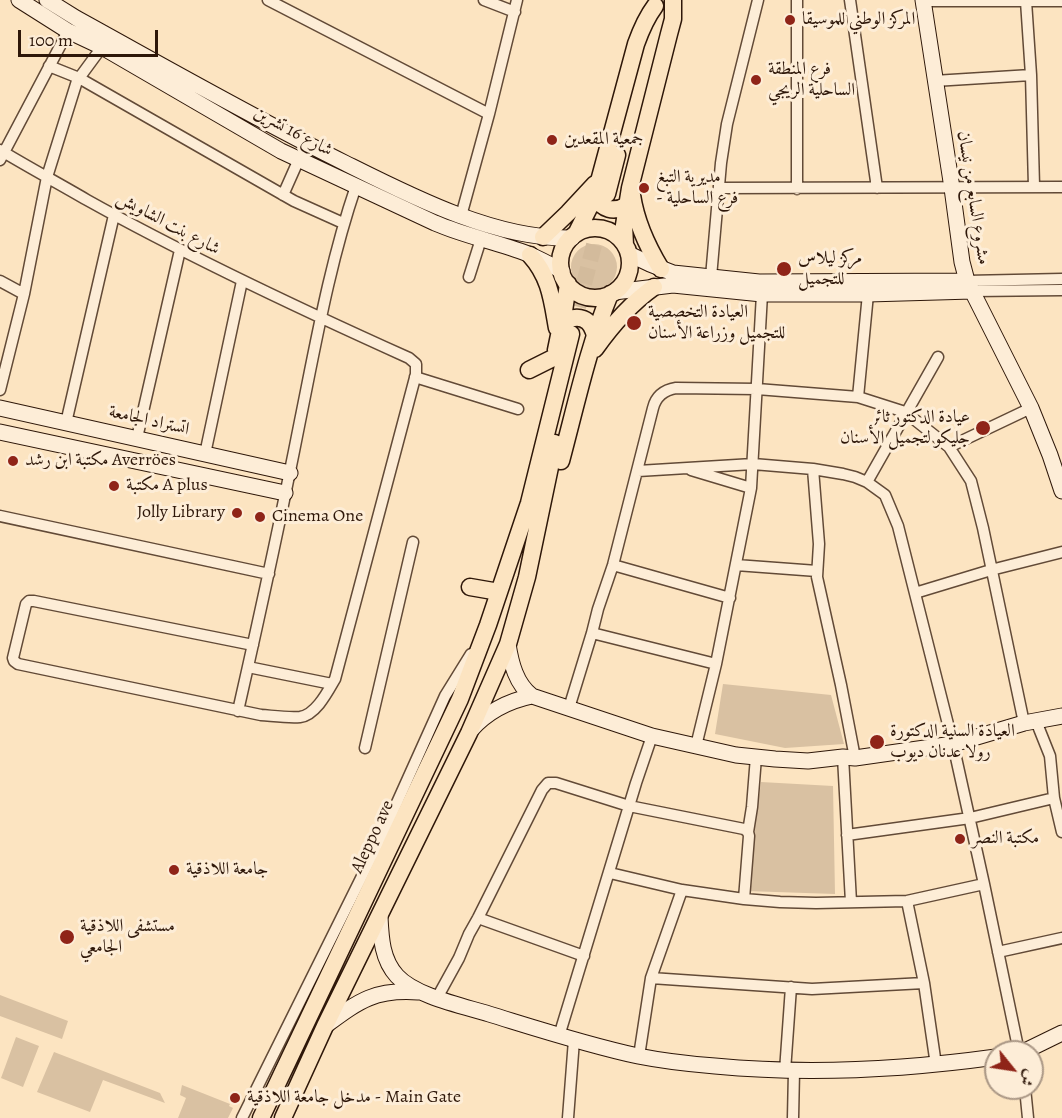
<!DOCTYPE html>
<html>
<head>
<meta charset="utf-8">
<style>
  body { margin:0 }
  #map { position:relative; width:1062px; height:1118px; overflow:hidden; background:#fce4c1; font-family:Alegreya,Amiri,serif }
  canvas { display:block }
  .north { position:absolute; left:984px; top:1040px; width:60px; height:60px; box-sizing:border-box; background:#fdedd7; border:2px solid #aa9785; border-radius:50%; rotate:120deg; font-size:16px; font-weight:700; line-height:24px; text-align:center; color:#2e1709 }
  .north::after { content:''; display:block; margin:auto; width:21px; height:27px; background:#8f2418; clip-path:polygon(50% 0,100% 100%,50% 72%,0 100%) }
  .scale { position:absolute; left:18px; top:30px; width:140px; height:27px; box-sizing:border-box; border:3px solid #2e1709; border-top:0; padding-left:8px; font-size:18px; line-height:21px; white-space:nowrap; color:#2e1709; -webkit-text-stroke:4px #fdedd7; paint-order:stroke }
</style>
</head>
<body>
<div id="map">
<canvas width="1062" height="1118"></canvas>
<div class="north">ش</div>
<div class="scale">100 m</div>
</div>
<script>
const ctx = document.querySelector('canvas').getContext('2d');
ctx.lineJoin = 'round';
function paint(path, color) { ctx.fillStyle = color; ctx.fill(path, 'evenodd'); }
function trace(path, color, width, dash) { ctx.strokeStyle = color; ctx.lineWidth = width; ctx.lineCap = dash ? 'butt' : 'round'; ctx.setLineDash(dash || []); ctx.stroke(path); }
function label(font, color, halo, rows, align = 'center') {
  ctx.font = font + ' Alegreya,Amiri,serif'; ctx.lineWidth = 6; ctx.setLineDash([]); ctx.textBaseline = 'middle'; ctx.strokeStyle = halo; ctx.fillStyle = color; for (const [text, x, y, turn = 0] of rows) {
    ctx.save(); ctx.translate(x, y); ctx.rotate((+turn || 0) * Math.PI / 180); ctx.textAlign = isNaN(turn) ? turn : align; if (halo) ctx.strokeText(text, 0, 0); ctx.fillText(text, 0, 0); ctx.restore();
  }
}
const green = new Path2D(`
  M571 267a23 23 0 1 1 46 0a23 23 0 1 1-46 0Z
  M723,684L831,695L844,744L785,748L715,734Z
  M761,782L833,786L835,894L746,891Z
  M0,995L68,1021L62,1039L0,1016Z
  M16,1037L39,1046L23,1087L1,1078Z
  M54,1052L160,1093L165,1103L103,1080L90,1112L37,1092Z
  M182,1085L230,1104L229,1106L233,1108L228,1118H178L186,1098L180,1095Z`);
const primaryTunnel = new Path2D(`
  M572,330L607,195`);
const street = new Path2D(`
  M268,0L489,114
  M484,0L515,12
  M797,0V189
  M850,0L877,188
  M923,1H1062
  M1026,1L1031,75L1034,186
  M49,66L79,78L294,201L343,223
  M934,81L1031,75
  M0,150C28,167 58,183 87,200C191,258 300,309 409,358L416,364V374L335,679C328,691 316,715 300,717C288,718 274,716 261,715L18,664L14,661L13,658L26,604L29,601H34L253,645
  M0,160L68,31
  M719,188L1062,187
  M283,195L299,159
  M461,216L489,114L517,0
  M469,277L481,239
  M711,277L721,163L727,124L758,0
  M0,281L24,294
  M967,281L1062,279
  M972,291L1062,290
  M415,377L518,409
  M0,390L24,294L47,177L77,81L102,47
  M858,397L868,294
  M66,423L114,215
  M137,438L180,250
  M949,447L1031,408
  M205,454L242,281
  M813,469L819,544L817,577L841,685L855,758
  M691,470L751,488
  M638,471L753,464L813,469L843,474L855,477L867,482L885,495L898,526L953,744L984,884L1019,1052
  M867,482L938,357
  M0,516L269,574
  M613,565L730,598
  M736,565L817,571
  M915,593L991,570L1062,552
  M592,633L716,664
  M248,667L332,684
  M569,708L592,633L598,609L613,565L653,408C656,396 664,390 676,388L757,389L858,397L905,412L949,447L971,481L983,528L1024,723
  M238,711C260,614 281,518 300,421C316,342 330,262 356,186
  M1036,721L1050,756L1054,798
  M696,746L716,664L751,488L762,294
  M365,748L413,542
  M843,757L851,902
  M748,832L752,807L756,757
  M847,835L970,818L1054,798L1062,832
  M610,873L682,890L744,899L780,902L816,903L907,901L984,884
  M907,901L924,983L936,1065
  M478,918L584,956
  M998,952L1062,938
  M651,978L812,989L924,983
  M437,998L459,958L469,934L478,918L542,790L548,783H556L629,806L744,829L748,832L749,836L744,899
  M559,1036L636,783L652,736
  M639,1056L651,978L682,890
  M785,1071L791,987
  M1025,1088L1028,1118
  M242,1118L382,836L445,696L471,654
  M568,1118L574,1040
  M793,1118L794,1071`);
const secondary = new Path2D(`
  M19,0L68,31L102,47L281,151L435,223C465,236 497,242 528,254C540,259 551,265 562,271
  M47,0L76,18C165,67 254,118 345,163C411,196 496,240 572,238
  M923,0L952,188L962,262L967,281L1031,408L1050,455L1062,491
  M629,254L650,264L673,273L759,282L967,281
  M614,292L673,285L762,294H868L972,291
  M0,408L290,473
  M0,432L285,493
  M508,644C511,663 516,684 532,696L652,736L736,755L775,759L808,761L843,757L855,758L953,744L1024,723L1062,716
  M471,730C488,711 508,701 532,696
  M380,917C381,938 382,960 397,976C415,996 463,1006 489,1014C538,1029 587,1045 638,1056C663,1061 689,1064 715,1066C810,1075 902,1070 996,1057
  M325,1026C359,1001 374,989 418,992
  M1023,1052L1062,1033`);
const primary = new Path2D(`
  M607,194L617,155
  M632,195C636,222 647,246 661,269
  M595,196C602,210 614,213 627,205
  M560 263a35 35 0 1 1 70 0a35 35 0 1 1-70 0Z
  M576,234L595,196L636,44C641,30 646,18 655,6
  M543,237L568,213L595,184
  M625,245L624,225L630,188L669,34L673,19V0
  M530,255C550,277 552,300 557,328
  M562,324C577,312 592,318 595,337
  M595,349C612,325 630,304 654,287
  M556,350L564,311L568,284
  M529,370L555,357
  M561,461C576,405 588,348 610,294
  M470,587L499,592
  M261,1118L460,699L488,625L529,503L571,334
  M283,1118L325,1026L469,733L508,644L527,577L555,443`);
const markers = [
  [790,20,6,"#8f2418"],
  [756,80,6,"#8f2418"],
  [552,140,6,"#8f2418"],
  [644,188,6,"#8f2418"],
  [784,269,8,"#8f2418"],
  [634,323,8,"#8f2418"],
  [983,428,8,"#8f2418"],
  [13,461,6,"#8f2418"],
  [114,486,6,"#8f2418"],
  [237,513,6,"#8f2418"],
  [260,517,6,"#8f2418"],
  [877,742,8,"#8f2418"],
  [960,839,6,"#8f2418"],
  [174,870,6,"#8f2418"],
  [67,937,8,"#8f2418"],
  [235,1098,6,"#8f2418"]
];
const poiNames = [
  ["المركز الوطني للموسيقا",802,20],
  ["فرع المنطقة",768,70],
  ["الساحلية الريجي",768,91],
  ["جمعية المقعدين",564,140],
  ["مديرية التبغ",656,178],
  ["- فرع الساحلية",656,199],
  ["مركز ليلاس",798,259],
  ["للتجميل",798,280],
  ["العيادة التخصصية",648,313],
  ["للتجميل وزراعة الأسنان",648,334],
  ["عيادة الدكتور ثائر",970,418,"right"],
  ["جليكو لتجميل الأسنان",970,439,"right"],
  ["مكتبة ابن رشد Averröes",25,461],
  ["مكتبة A plus",126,486],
  ["Jolly Library",225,513,"right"],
  ["Cinema One",272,517],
  ["العيادة السنية الدكتورة",890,732],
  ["رولا عدنان ديوب",890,753],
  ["مكتبة النصر",972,839],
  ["جامعة اللاذقية",186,870],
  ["مستشفى اللاذقية",80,927],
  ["الجامعي",80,948],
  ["مدخل جامعة اللاذقية - Main Gate",247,1098]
];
const streetNames = [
  ["شارع 16 تشرين",293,132,28],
  ["مشروع السابع من نيسان",973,198,81],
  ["شارع بنت الشاويش",168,224,28],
  ["اتستراد الجامعة",149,421,13],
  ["Aleppo ave",373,837,-65]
];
paint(green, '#d9c1a2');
trace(primaryTunnel, '#d3bb9c', 16, [16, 8]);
trace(street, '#624a37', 13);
trace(secondary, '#2e1709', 17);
trace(primary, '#2e1709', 19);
trace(street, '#fdedd7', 10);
trace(secondary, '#fdedd7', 15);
trace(primary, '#fce4c1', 16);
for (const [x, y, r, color] of markers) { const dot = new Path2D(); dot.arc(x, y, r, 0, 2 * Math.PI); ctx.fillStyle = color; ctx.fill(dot); trace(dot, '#fdedd7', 2); }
label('18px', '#2e1709', '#fdedd7', poiNames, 'left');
label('18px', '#2e1709', '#fdedd7', streetNames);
</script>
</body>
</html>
